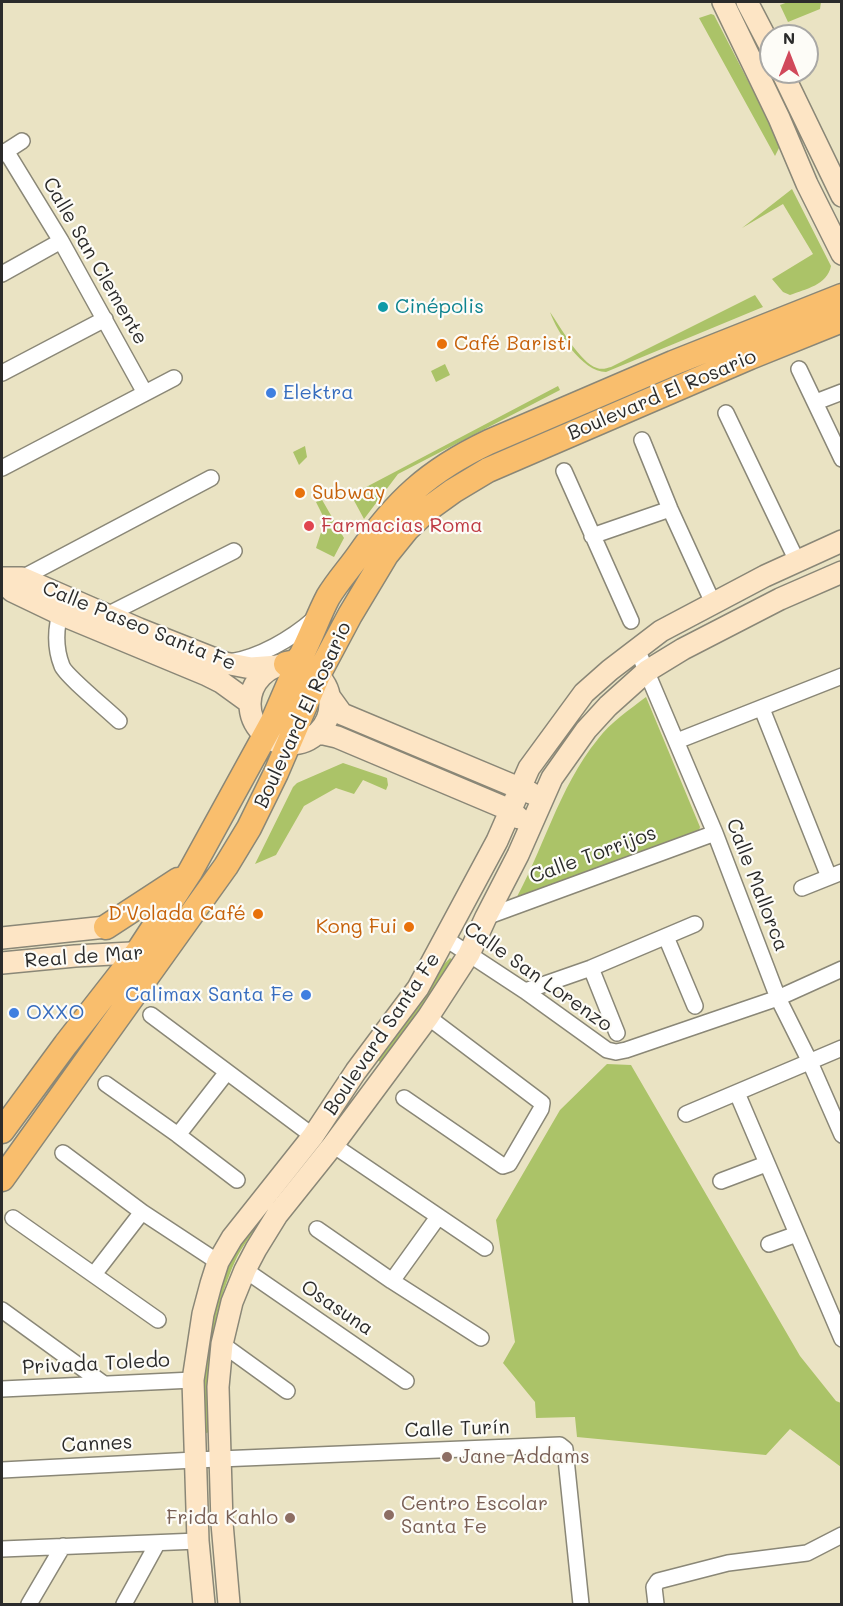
<!DOCTYPE html>
<html>
<head>
<meta charset="utf-8">
<style>
  body { margin:0 }
  #map { position:relative; width:843px; height:1606px; overflow:hidden; background:#eae3c3; font-family:Mali,sans-serif }
  canvas { display:block }
  .frame { position:absolute; inset:0; border:3px solid #2b2b2b; pointer-events:none }
  .north { position:absolute; left:759px; top:24px; width:60px; height:60px; box-sizing:border-box; background:#fdfcf7; border:2px solid #a9a8a5; border-radius:50%; rotate:0deg; font-size:16px; font-weight:700; line-height:24px; text-align:center; color:#2b2b2b }
  .north::after { content:''; display:block; margin:auto; width:21px; height:27px; background:#d1495b; clip-path:polygon(50% 0,100% 100%,50% 72%,0 100%) }
</style>
</head>
<body>
<div id="map">
<canvas width="843" height="1606"></canvas>
<div class="frame"></div>
<div class="north">N</div>
</div>
<script>
const ctx = document.querySelector('canvas').getContext('2d');
ctx.lineJoin = 'round';
function paint(path, color) { ctx.fillStyle = color; ctx.fill(path, 'evenodd'); }
function trace(path, color, width, dash) { ctx.strokeStyle = color; ctx.lineWidth = width; ctx.lineCap = dash ? 'butt' : 'round'; ctx.setLineDash(dash || []); ctx.stroke(path); }
function label(font, color, halo, rows, align = 'center') {
  ctx.font = font + ' Mali,sans-serif'; ctx.lineWidth = 4.5; ctx.setLineDash([]); ctx.textBaseline = 'middle'; ctx.strokeStyle = halo; ctx.fillStyle = color; for (const [text, x, y, turn = 0] of rows) {
    ctx.save(); ctx.translate(x, y); ctx.rotate((+turn || 0) * Math.PI / 180); ctx.textAlign = isNaN(turn) ? turn : align; if (halo) ctx.strokeText(text, 0, 0); ctx.fillText(text, 0, 0); ctx.restore();
  }
}
const green = new Path2D(`
  M788,2H821L820,9L788,22L780,5Z
  M711,14L714,15L779,141V148L775,156L699,18Z
  M792,189L831,266C827,285 806,289 790,295L783,292L772,279L813,254L783,204L742,228Z
  M755,295L763,307L606,372C582,372 557,332 550,312C560,326 580,363 597,368C602,370 607,368 611,367Z
  M445,364L450,375L436,382L431,371Z
  M558,386L560,390L398,474L364,519L351,495Z
  M305,446L307,457L299,465L293,452Z
  M321,498L344,538L334,557L316,548L325,520L316,502Z
  M646,697L700,827L699,831L512,906C543,852 558,788 598,739C611,722 629,710 646,697Z
  M343,763L387,778L388,785L386,790L363,780L354,794L336,788L304,806L276,855L255,864L293,787L297,783Z
  M450,958L455,961L383,1063L376,1060L427,992L443,965Z
  M607,1064L631,1065L800,1356L836,1401L841,1403V1467L790,1429L766,1455L577,1437L575,1417L536,1418L535,1402L503,1363L515,1342L496,1220L560,1110Z
  M260,1218C255,1232 244,1243 237,1257C210,1315 206,1370 209,1432L204,1434L200,1367L223,1266Z`);
const street = new Path2D(`
  M6,151L61,241L145,393
  M2,154L22,141
  M2,274L61,241
  M799,369L842,459
  M2,373L105,319
  M816,402L842,392
  M726,413L797,561
  M642,440L670,509L713,603
  M2,468L174,378
  M564,471L631,621
  M592,536L670,509
  M19,582L22,578L211,478
  M62,606C56,625 54,646 62,666C66,676 109,711 119,721
  M109,614L234,551
  M637,649L715,833L778,998L809,1060L842,1135
  M230,662C260,657 291,639 314,619
  M762,709L829,877
  M677,741L842,676
  M802,888L842,872
  M486,917L715,833
  M666,937L695,1006
  M446,939L525,991L607,1050L616,1052L626,1050L778,998L842,969
  M591,968L617,1033
  M525,991L591,968L695,924
  M151,1015L313,1136
  M106,1084L178,1135L237,1180
  M737,1093L842,1339
  M404,1098L503,1166L509,1164L541,1109L542,1103L428,1017
  M686,1114L842,1048
  M178,1135L227,1072
  M333,1145L485,1248
  M63,1153L142,1212L218,1262
  M721,1181L766,1164
  M13,1218L158,1320
  M317,1229L392,1281L481,1338
  M769,1244L797,1234
  M245,1270L406,1381
  M95,1273L142,1212
  M392,1281L438,1217
  M2,1310L104,1384
  M222,1344L287,1391
  M2,1389L193,1380
  M2,1470L195,1460L560,1445L565,1449L581,1604
  M2,1549L198,1541
  M29,1604L63,1546
  M124,1604L157,1544
  M656,1604L654,1587L658,1581L728,1563L807,1553L842,1535`);
const secondary = new Path2D(`
  M723,2L779,118L807,184L842,254
  M747,2L771,48
  M782,72L842,196
  M2,578H22L139,629L225,663L251,668L278,666
  M2,580L12,591L60,614L207,675L221,682L250,703
  M250 704a40 40 0 1 1 80 0a40 40 0 1 1-80 0Z
  M329,696L342,714L347,716L531,793
  M316,734H324L337,737L510,810L519,818
  M2,938L106,927
  M2,963L75,956L150,952
  M204,1604L198,1541L193,1380L203,1314L211,1284L218,1262L232,1238L313,1136L356,1071L418,988L497,841L529,768L584,693L610,670L661,631L765,576L842,541
  M229,1604L222,1523L218,1387L222,1344L232,1302L245,1270L256,1249L277,1215L333,1145L428,1017L469,954L486,917L518,855L552,778L586,730L608,706L647,671L683,649L780,599L842,572`);
const primary = new Path2D(`
  M286,664L296,662L301,656C311,637 318,616 328,597C337,582 348,570 358,556C396,501 428,471 489,442L673,363L842,296
  M106,927L178,880
  M2,1131L66,1044L137,953L190,872L273,721L301,656
  M2,1179L226,866L249,828L276,773L318,675L350,615L386,555L407,529L428,509L453,491L488,470L750,357L842,320`);
const markers = [
  [383,307,6,"#0f9aa8"],
  [442,344,6,"#e8710a"],
  [271,393,6,"#3f7fe0"],
  [300,493,6,"#e8710a"],
  [309,526,6,"#e0444e"],
  [258,914,6,"#e8710a"],
  [409,927,6,"#e8710a"],
  [306,995,6,"#3f7fe0"],
  [14,1013,6,"#3f7fe0"],
  [447,1457,6,"#8d6e63"],
  [389,1515,6,"#8d6e63"],
  [290,1518,6,"#8d6e63"]
];
const streetNames = [
  ["Calle San Clemente",95,261,60],
  ["Boulevard El Rosario",662,395,-23],
  ["Calle Paseo Santa Fe",139,626,22],
  ["Boulevard El Rosario",303,715,-65],
  ["Calle Torrijos",593,855,-20],
  ["Calle Mallorca",757,885,69],
  ["Real de Mar",84,957,-4],
  ["Calle San Lorenzo",538,977,35],
  ["Boulevard Santa Fe",382,1034,-56],
  ["Osasuna",337,1308,34],
  ["Privada Toledo",96,1364,-3],
  ["Calle Turín",457,1429,-2],
  ["Cannes",97,1444,-3]
];
const cultureNames = [
  ["Cinépolis",395,307]
];
const foodNames = [
  ["Café Baristi",454,344],
  ["Subway",312,493],
  ["D'Volada Café",246,914,"right"],
  ["Kong Fui",397,927,"right"]
];
const shopNames = [
  ["Elektra",283,393],
  ["Calimax Santa Fe",294,995,"right"],
  ["OXXO",26,1013]
];
const healthNames = [
  ["Farmacias Roma",321,526]
];
const educationNames = [
  ["Jane Addams",459,1457],
  ["Centro Escolar",401,1504],
  ["Santa Fe",401,1527],
  ["Frida Kahlo",278,1518,"right"]
];
paint(green, '#abc368');
trace(street, '#8a8777', 18);
trace(secondary, '#8a8777', 24);
trace(primary, '#8a8777', 27);
trace(street, '#fff', 15);
trace(secondary, '#fde5c5', 21);
trace(primary, '#f9be6d', 24);
for (const [x, y, r, color] of markers) { const dot = new Path2D(); dot.arc(x, y, r, 0, 2 * Math.PI); ctx.fillStyle = color; ctx.fill(dot); trace(dot, '#fdfcf7', 2); }
label('20px', '#2b2b2b', '#fdfcf7', streetNames);
label('20px', '#0d838f', '#fdfcf7', cultureNames, 'left');
label('20px', '#c56008', '#fdfcf7', foodNames, 'left');
label('20px', '#366cbe', '#fdfcf7', shopNames, 'left');
label('20px', '#be3a42', '#fdfcf7', healthNames, 'left');
label('20px', '#785e54', '#fdfcf7', educationNames, 'left');
</script>
</body>
</html>
